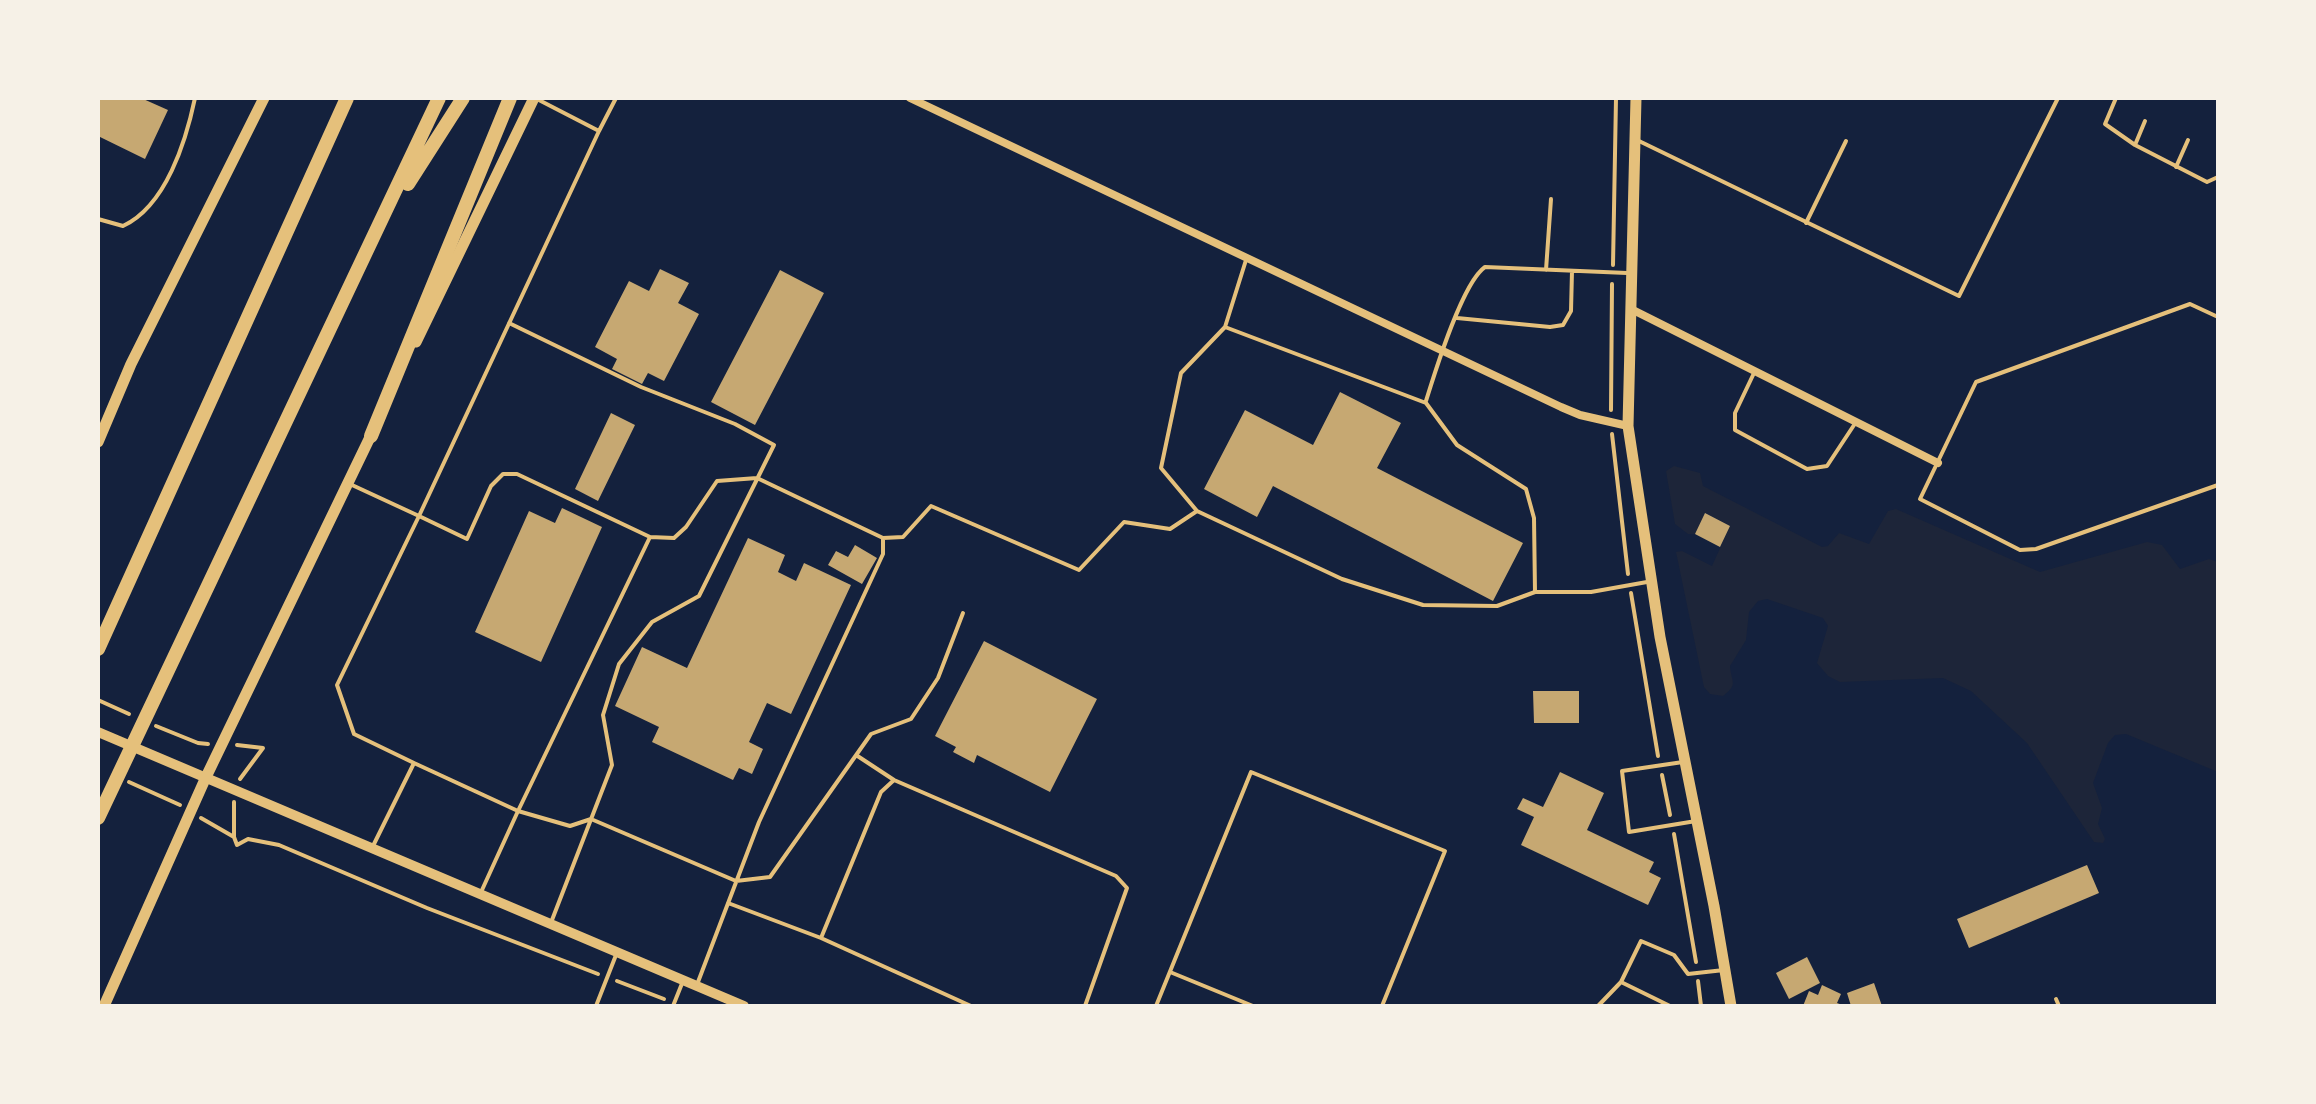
<!DOCTYPE html>
<html>
<head>
<meta charset="utf-8">
<style>
  body { margin:0 }
  #map { position:relative; width:2316px; height:1104px; overflow:hidden; background:#14213d; font-family:"Space Grotesk",sans-serif }
  canvas { display:block }
  .frame { position:absolute; inset:0; border:100px solid #f6f1e7; pointer-events:none }
</style>
</head>
<body>
<div id="map">
<canvas width="2316" height="1104"></canvas>
<div class="frame"></div>
</div>
<script>
const ctx = document.querySelector('canvas').getContext('2d');
ctx.lineJoin = 'round';
function paint(path, color) { ctx.fillStyle = color; ctx.fill(path, 'evenodd'); }
function trace(path, color, width, dash) { ctx.strokeStyle = color; ctx.lineWidth = width; ctx.lineCap = dash ? 'butt' : 'round'; ctx.setLineDash(dash || []); ctx.stroke(path); }
const green = new Path2D(`
  M1674,466L1700,473L1703,486L1822,547L1828,546L1839,533L1869,544L1888,511L1896,509L2040,572L2147,542L2162,545L2180,569L2209,559L2218,562V772L2126,734L2115,735L2108,743L2093,783L2102,808L2098,824L2105,839L2103,843L2094,842L2027,743L1971,691L1943,678L1840,682L1828,676L1817,663L1828,626L1823,618L1767,599L1758,601L1749,612L1746,640L1730,666C1731,682 1739,684 1723,696L1710,694L1704,687L1676,552L1682,551L1712,566L1730,526L1706,513L1695,534H1688L1675,524L1666,471Z`);
const building = new Path2D(`
  M98,98H141L168,110L145,159L98,136Z
  M660,269L689,283L678,303L699,314L664,381L648,373L642,384L612,369L617,359L595,347L629,281L649,291Z
  M780,270L824,293L755,425L711,402Z
  M1340,392L1401,423L1377,468L1523,543L1493,601L1273,486L1257,517L1204,489L1245,410L1313,445Z
  M611,413L635,425L598,501L575,489Z
  M562,508L602,527L541,662L475,632L529,511L555,523Z
  M1705,513L1730,526L1720,547L1695,534Z
  M748,538L785,555L778,572L796,581L804,563L851,585L791,714L767,703L749,742L763,749L752,774L739,768L733,780L652,742L659,727L615,706L642,647L687,668Z
  M855,545L877,558L862,584L828,565L836,551L848,557Z
  M984,641L1097,699L1050,792L977,755L974,763L953,752L956,747L935,736Z
  M1533,691H1579V723H1534Z
  M1560,772L1604,793L1587,830L1654,862L1649,872L1661,878L1648,905L1521,845L1534,817L1517,809L1523,798L1543,807Z
  M2087,865L2099,893L1969,948L1957,919Z
  M1807,957L1820,983L1789,999L1776,973Z
  M1874,983L1882,1006H1851L1847,993Z
  M1822,985L1841,994L1837,1003L1845,1006H1803L1809,991L1818,995Z`);
const path = new Path2D(`
  M1613,265L1616,98
  M1611,410L1612,284
  M1612,434L1628,574
  M1631,593L1658,756
  M98,700L129,714
  M156,726L198,743L208,744
  M237,745L263,748L240,779
  M1662,775L1670,815
  M129,782L180,805
  M234,802V837
  M201,818L234,837L237,845L248,839L279,845L427,908L598,974
  M1674,834L1696,962
  M617,981L664,999
  M1698,981L1701,1006
  M2056,999L2059,1006`);
const service = new Path2D(`
  M535,98L599,131L419,516L467,539L491,486L503,474H517L650,537L518,811L570,826L591,819L736,881L770,877L871,734L911,719L938,678L963,613
  M2116,98L2105,124L2135,145L2207,182L2218,177
  M2154,98H2155
  M599,131L616,98
  M1639,141L1959,296L2058,98
  M2135,145L2145,121
  M2176,167L2188,140
  M98,219L123,226C166,206 186,141 195,98
  M1806,223L1846,141
  M1546,270L1551,199
  M2218,317L2190,304L1976,382L1920,499L2020,550L2036,549L2218,485
  M1457,318L1550,327L1563,325L1571,311L1572,271
  M509,323L641,387L735,424L774,445L699,596L652,622L619,664L603,715L612,765L552,920
  M1225,327L1246,260
  M1754,373L1735,413V430L1807,469L1827,466L1856,422
  M1426,401C1435,372 1462,283 1485,267L1627,273
  M352,485L419,516L337,685L354,734L414,763
  M1197,511L1161,468L1181,373L1225,327L1426,403L1457,445L1526,489L1534,518L1535,592
  M650,537L674,538L686,527L717,481L757,478L883,538V554L759,822L698,982
  M883,538L903,537L931,506L1079,570L1124,522L1170,529L1197,511L1342,579L1423,605L1497,606L1535,592H1591L1647,582
  M856,755L894,780L1116,876L1127,888L1085,1006
  M1683,762L1622,771L1629,832L1696,821
  M894,780L881,792L821,938L971,1006
  M372,848L414,763L518,811L482,890
  M728,903L821,938
  M1170,972L1253,1006
  M596,1006L616,955
  M673,1006L683,981
  M1156,1006L1251,772L1445,851L1382,1006
  M1598,1006L1621,982
  M1670,1006L1621,982L1641,941L1674,955L1688,974L1724,970`);
const minor = new Path2D(`
  M910,98L1561,407L1580,415L1628,426
  M1631,309L1938,463`);
const tertiary = new Path2D(`
  M98,732L744,1006`);
const secondary = new Path2D(`
  M1636,98L1628,426L1660,637L1714,906L1731,1006
  M416,342L534,98
  M98,442L131,364L264,98
  M104,1006L206,777L373,431`);
const motorway = new Path2D(`
  M408,184L463,98
  M371,436L510,98
  M98,649L347,98
  M98,818L439,98`);
paint(green, '#1d2539');
paint(building, '#c6a872');
trace(path, '#e5c07b', 4);
trace(service, '#e5c07b', 4);
trace(minor, '#e5c07b', 8);
trace(tertiary, '#e5c07b', 10);
trace(secondary, '#e5c07b', 11);
trace(motorway, '#e5c07b', 14);
</script>
</body>
</html>
